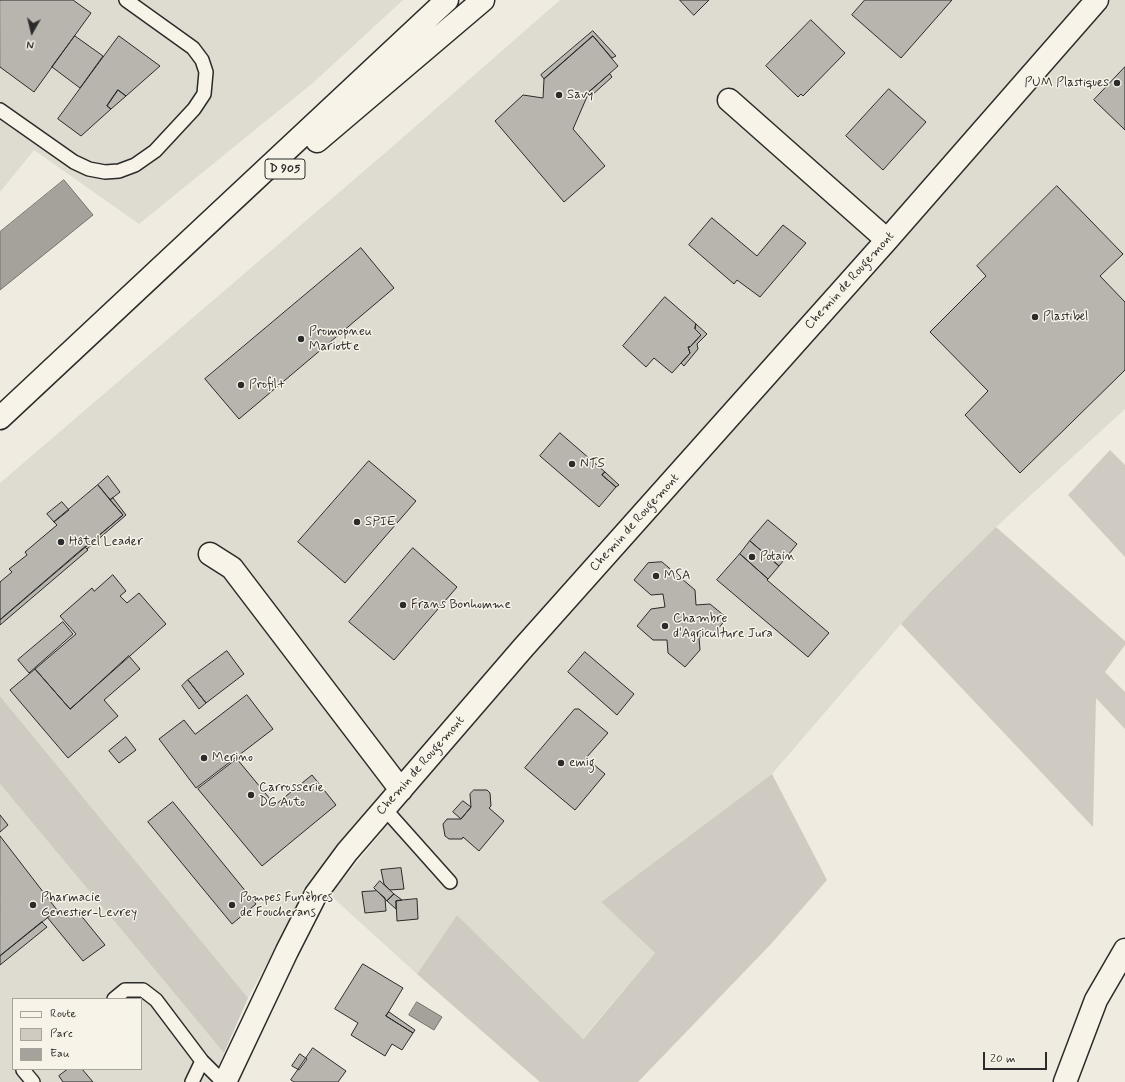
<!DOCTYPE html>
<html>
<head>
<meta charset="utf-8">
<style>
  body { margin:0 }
  #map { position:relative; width:1125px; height:1082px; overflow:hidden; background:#efebe0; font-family:Mynerve,sans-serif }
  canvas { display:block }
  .legend { position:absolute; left:12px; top:998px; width:130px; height:72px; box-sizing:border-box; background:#f7f3e8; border:1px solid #a5a39c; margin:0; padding:5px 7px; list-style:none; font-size:12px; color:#2b2b2b }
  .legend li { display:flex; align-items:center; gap:8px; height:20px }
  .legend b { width:20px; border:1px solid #a5a39c }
  .north { position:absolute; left:12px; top:12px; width:40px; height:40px; -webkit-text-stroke:3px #f7f3e8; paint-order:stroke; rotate:188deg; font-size:11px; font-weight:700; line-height:16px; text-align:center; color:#2b2b2b }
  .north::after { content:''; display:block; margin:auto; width:14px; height:18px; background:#2b2b2b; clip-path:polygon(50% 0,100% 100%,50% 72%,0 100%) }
  .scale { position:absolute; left:983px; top:1052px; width:64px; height:18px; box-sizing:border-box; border:2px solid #2b2b2b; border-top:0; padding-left:5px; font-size:12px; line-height:14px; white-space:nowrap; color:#2b2b2b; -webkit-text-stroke:3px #f7f3e8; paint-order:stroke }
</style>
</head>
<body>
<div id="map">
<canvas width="1125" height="1082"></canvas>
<ul class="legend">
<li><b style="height:5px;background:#f7f3e8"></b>Route</li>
<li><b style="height:11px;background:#cfcbc2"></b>Parc</li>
<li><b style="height:11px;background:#a4a29a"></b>Eau</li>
</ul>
<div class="north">N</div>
<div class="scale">20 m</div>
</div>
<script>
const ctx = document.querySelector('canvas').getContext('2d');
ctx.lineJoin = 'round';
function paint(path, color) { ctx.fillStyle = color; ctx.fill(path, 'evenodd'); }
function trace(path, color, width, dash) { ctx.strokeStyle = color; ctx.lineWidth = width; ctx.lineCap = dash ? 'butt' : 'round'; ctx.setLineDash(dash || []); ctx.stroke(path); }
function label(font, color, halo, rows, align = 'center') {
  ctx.font = font + ' Mynerve,sans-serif'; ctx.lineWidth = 3; ctx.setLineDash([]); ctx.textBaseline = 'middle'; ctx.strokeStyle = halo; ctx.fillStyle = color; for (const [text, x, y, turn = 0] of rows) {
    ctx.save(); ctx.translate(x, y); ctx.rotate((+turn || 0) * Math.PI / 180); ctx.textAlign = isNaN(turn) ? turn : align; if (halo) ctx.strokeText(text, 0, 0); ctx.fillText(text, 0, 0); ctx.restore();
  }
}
const built = new Path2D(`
  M0,0H403L314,82L139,224L34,150L0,192Z
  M560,0H1125V409L996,527L932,590L901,624L772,774L601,902L655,953L582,1039L457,915L417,974L330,895L382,832L364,814L310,884L248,998L0,696V483L392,147Z
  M0,784L224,1053L212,1082H0ZM13,999H141V1069H13Z`);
const green = new Path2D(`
  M1110,450L1125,465V557L1068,495Z
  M996,527L1125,641V645L1105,672L1125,692V729L1096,698L1093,827L901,624L932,590Z
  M0,696L248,998L224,1053L0,784Z
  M772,774L827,880L771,944L638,1082H540L417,974L457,915L583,1039L655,953L601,902Z`);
const water = new Path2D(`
  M64,180L93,215L0,290V232Z
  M417,1002L442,1017L434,1030L409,1015Z`);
const building = new Path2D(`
  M0,0H73L91,13L34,92L0,67Z
  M680,0H709L694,15Z
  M865,0H952L901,58L852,15Z
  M811,20L845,53L803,96L801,94L798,97L766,66Z
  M593,31L616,56L612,58L593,36L544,79L541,75Z
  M75,36L103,56L80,88L52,67Z
  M119,36L160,66L126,96L118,90L107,106L111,109L81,136L58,119Z
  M593,36L618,66L589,92L573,129L605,166L564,202L495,121L523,95L543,98L544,79Z
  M1125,67V130L1094,100Z
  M610,74L612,77L592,95L589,92Z
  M889,89L926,122L883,170L846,136Z
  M118,90L126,96L111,109L107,106Z
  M1057,186L1123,254L1100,276L1125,302V370L1020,473L965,415L988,391L930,332L986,276L977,266Z
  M712,218L757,256L783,225L806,243L760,297L737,280L734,284L689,245Z
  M361,248L394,288L239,419L205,379Z
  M665,297L696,324L695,329L701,335L690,347H688L690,353L672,373L654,358L646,367L623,346Z
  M696,324L707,334L697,344L698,349L684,366L681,363L690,353L688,347H690L701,335L695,329Z
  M560,433L605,472L602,475L616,487L599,507L540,456Z
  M369,461L416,501L345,583L298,542Z
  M605,472L619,485L616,487L602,475Z
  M108,476L120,492L110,500L98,485Z
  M98,485L123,515L0,620V582L12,572L9,569L27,555L25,552L57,525L54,522Z
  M113,498L126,515L87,549L85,547L123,515L110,500Z
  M62,502L69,510L54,522L47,514Z
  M768,520L797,544L779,566L750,541Z
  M750,541L779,566L768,579L740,554Z
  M85,547L88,550L0,625V620Z
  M413,548L457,587L394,660L349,622Z
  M740,554L768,579L767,580L829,633L808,657L717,580Z
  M662,562L695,590L696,605L710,604L727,618L712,636L699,637L700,650L685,667L668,653L667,640H653L637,626L651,609L665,607L663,594L651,595L634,580L648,563Z
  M113,575L126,591L120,596L127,603L139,593L166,624L70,709L35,669L76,634L60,616L92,588L94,591Z
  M63,622L73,634L29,673L18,660Z
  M227,651L244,674L206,703L188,680Z
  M585,652L634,694L617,715L568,672Z
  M129,656L140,669L104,700L118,716L68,758L10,690L35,669L70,709Z
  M188,680L206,703L199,709L182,686Z
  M247,695L273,729L196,788L159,739L184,720L195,734Z
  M575,709H579L608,733L586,758L605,774L575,810L525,768Z
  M126,737L136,750L119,763L109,751Z
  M237,759L275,805L312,775L336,805L262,866L198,789Z
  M474,790H487L490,793L491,806L489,808L504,821L479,851L463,837L462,839H449L445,836L443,824L447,819H461L471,807L470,794Z
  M463,801L471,807L461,819L453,812Z
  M173,802L256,904L232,924L148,822Z
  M0,815L8,825L0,832Z
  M0,836L57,910L0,956Z
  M401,868L404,889L390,890L384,884L381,870Z
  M380,881L394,894L387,901L374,888Z
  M377,891L385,898L386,911L365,913L362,892Z
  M394,894L402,900L396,901V909L387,901Z
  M417,899L418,919L397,921L396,901Z
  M57,910L79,913L105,945L83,961L47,917Z
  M42,922L47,927L0,965V956Z
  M363,964L403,988L386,1016L413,1033L402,1050L392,1044L385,1056L351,1035L358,1023L335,1009Z
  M389,1012L415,1030L413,1033L386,1016Z
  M313,1048L346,1071L338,1082H294L291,1080Z
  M300,1054L307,1059L299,1070L292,1066Z
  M68,1069H82L93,1082H63L59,1076Z`);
const lane = new Path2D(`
  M0,110L74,162L89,169L105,172L119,171L135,165L155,151L194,109L204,94L206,72L202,60L193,48L126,0
  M384,808L450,882
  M114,999L125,990H143L156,1000L202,1061L218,1077L221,1082
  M23,1070L33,1082
  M192,1082L202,1061`);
const street = new Path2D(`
  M729,100L887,240
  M210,554L232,568L401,790
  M225,1082L287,951L316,894L347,852L523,648L887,240L1097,0
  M1065,1082L1096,1000L1125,950`);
const primary = new Path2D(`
  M317,141L483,0
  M0,418L447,0`);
const markers = [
  [1117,83,4,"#2b2b2b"],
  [559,95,4,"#2b2b2b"],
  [1035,317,4,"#2b2b2b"],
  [301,339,4,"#2b2b2b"],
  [241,385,4,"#2b2b2b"],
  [572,464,4,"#2b2b2b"],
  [357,522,4,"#2b2b2b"],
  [61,542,4,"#2b2b2b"],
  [752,557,4,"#2b2b2b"],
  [656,576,4,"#2b2b2b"],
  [403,605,4,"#2b2b2b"],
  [665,626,4,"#2b2b2b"],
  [204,758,4,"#2b2b2b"],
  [561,763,4,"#2b2b2b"],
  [251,795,4,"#2b2b2b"],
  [33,905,4,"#2b2b2b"],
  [232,905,4,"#2b2b2b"]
];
const shields = [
  [285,169,40]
];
const shieldNames = [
  ["D 905",285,169]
];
const poiNames = [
  ["PUM Plastiques",1109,83,"right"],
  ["Savy",567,95],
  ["Plastibel",1043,317],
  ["Promopneu",309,332],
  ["Mariotte",309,347],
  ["Profil+",249,385],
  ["NTS",580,464],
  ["SPIE",365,522],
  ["Hôtel Leader",69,542],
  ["Potain",760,557],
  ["MSA",664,576],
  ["Frans Bonhomme",411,605],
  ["Chambre",673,619],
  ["d'Agriculture Jura",673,634],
  ["Merino",212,758],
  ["emig",569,763],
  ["Carrosserie",259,788],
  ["DG Auto",259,803],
  ["Pharmacie",41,898],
  ["Genestier-Levrey",41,913],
  ["Pompes Funèbres",240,898],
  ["de Foucherans",240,913]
];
const streetNames = [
  ["Chemin de Rougemont",850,281,-48],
  ["Chemin de Rougemont",635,523,-48],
  ["Chemin de Rougemont",421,766,-49]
];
paint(built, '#dedbd1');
paint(green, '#cfcbc2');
paint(water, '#a4a29a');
trace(water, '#74726e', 1);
paint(building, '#b8b5ae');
trace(building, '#2b2b2b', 1);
trace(lane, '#2b2b2b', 16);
trace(street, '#2b2b2b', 25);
trace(primary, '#2b2b2b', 25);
trace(lane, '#f7f3e8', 13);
trace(street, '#f7f3e8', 22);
trace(primary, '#f7f3e8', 22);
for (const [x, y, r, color] of markers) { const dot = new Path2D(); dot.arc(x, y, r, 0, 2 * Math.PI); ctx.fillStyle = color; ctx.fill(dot); trace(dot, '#f7f3e8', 1.5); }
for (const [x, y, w] of shields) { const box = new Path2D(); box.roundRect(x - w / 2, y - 10, w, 20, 3); ctx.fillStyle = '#f7f3e8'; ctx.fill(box); trace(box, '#2b2b2b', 1); }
label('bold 12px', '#2b2b2b', null, shieldNames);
label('13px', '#2b2b2b', '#f7f3e8', poiNames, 'left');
label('13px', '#2b2b2b', '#f7f3e8', streetNames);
</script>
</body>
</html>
